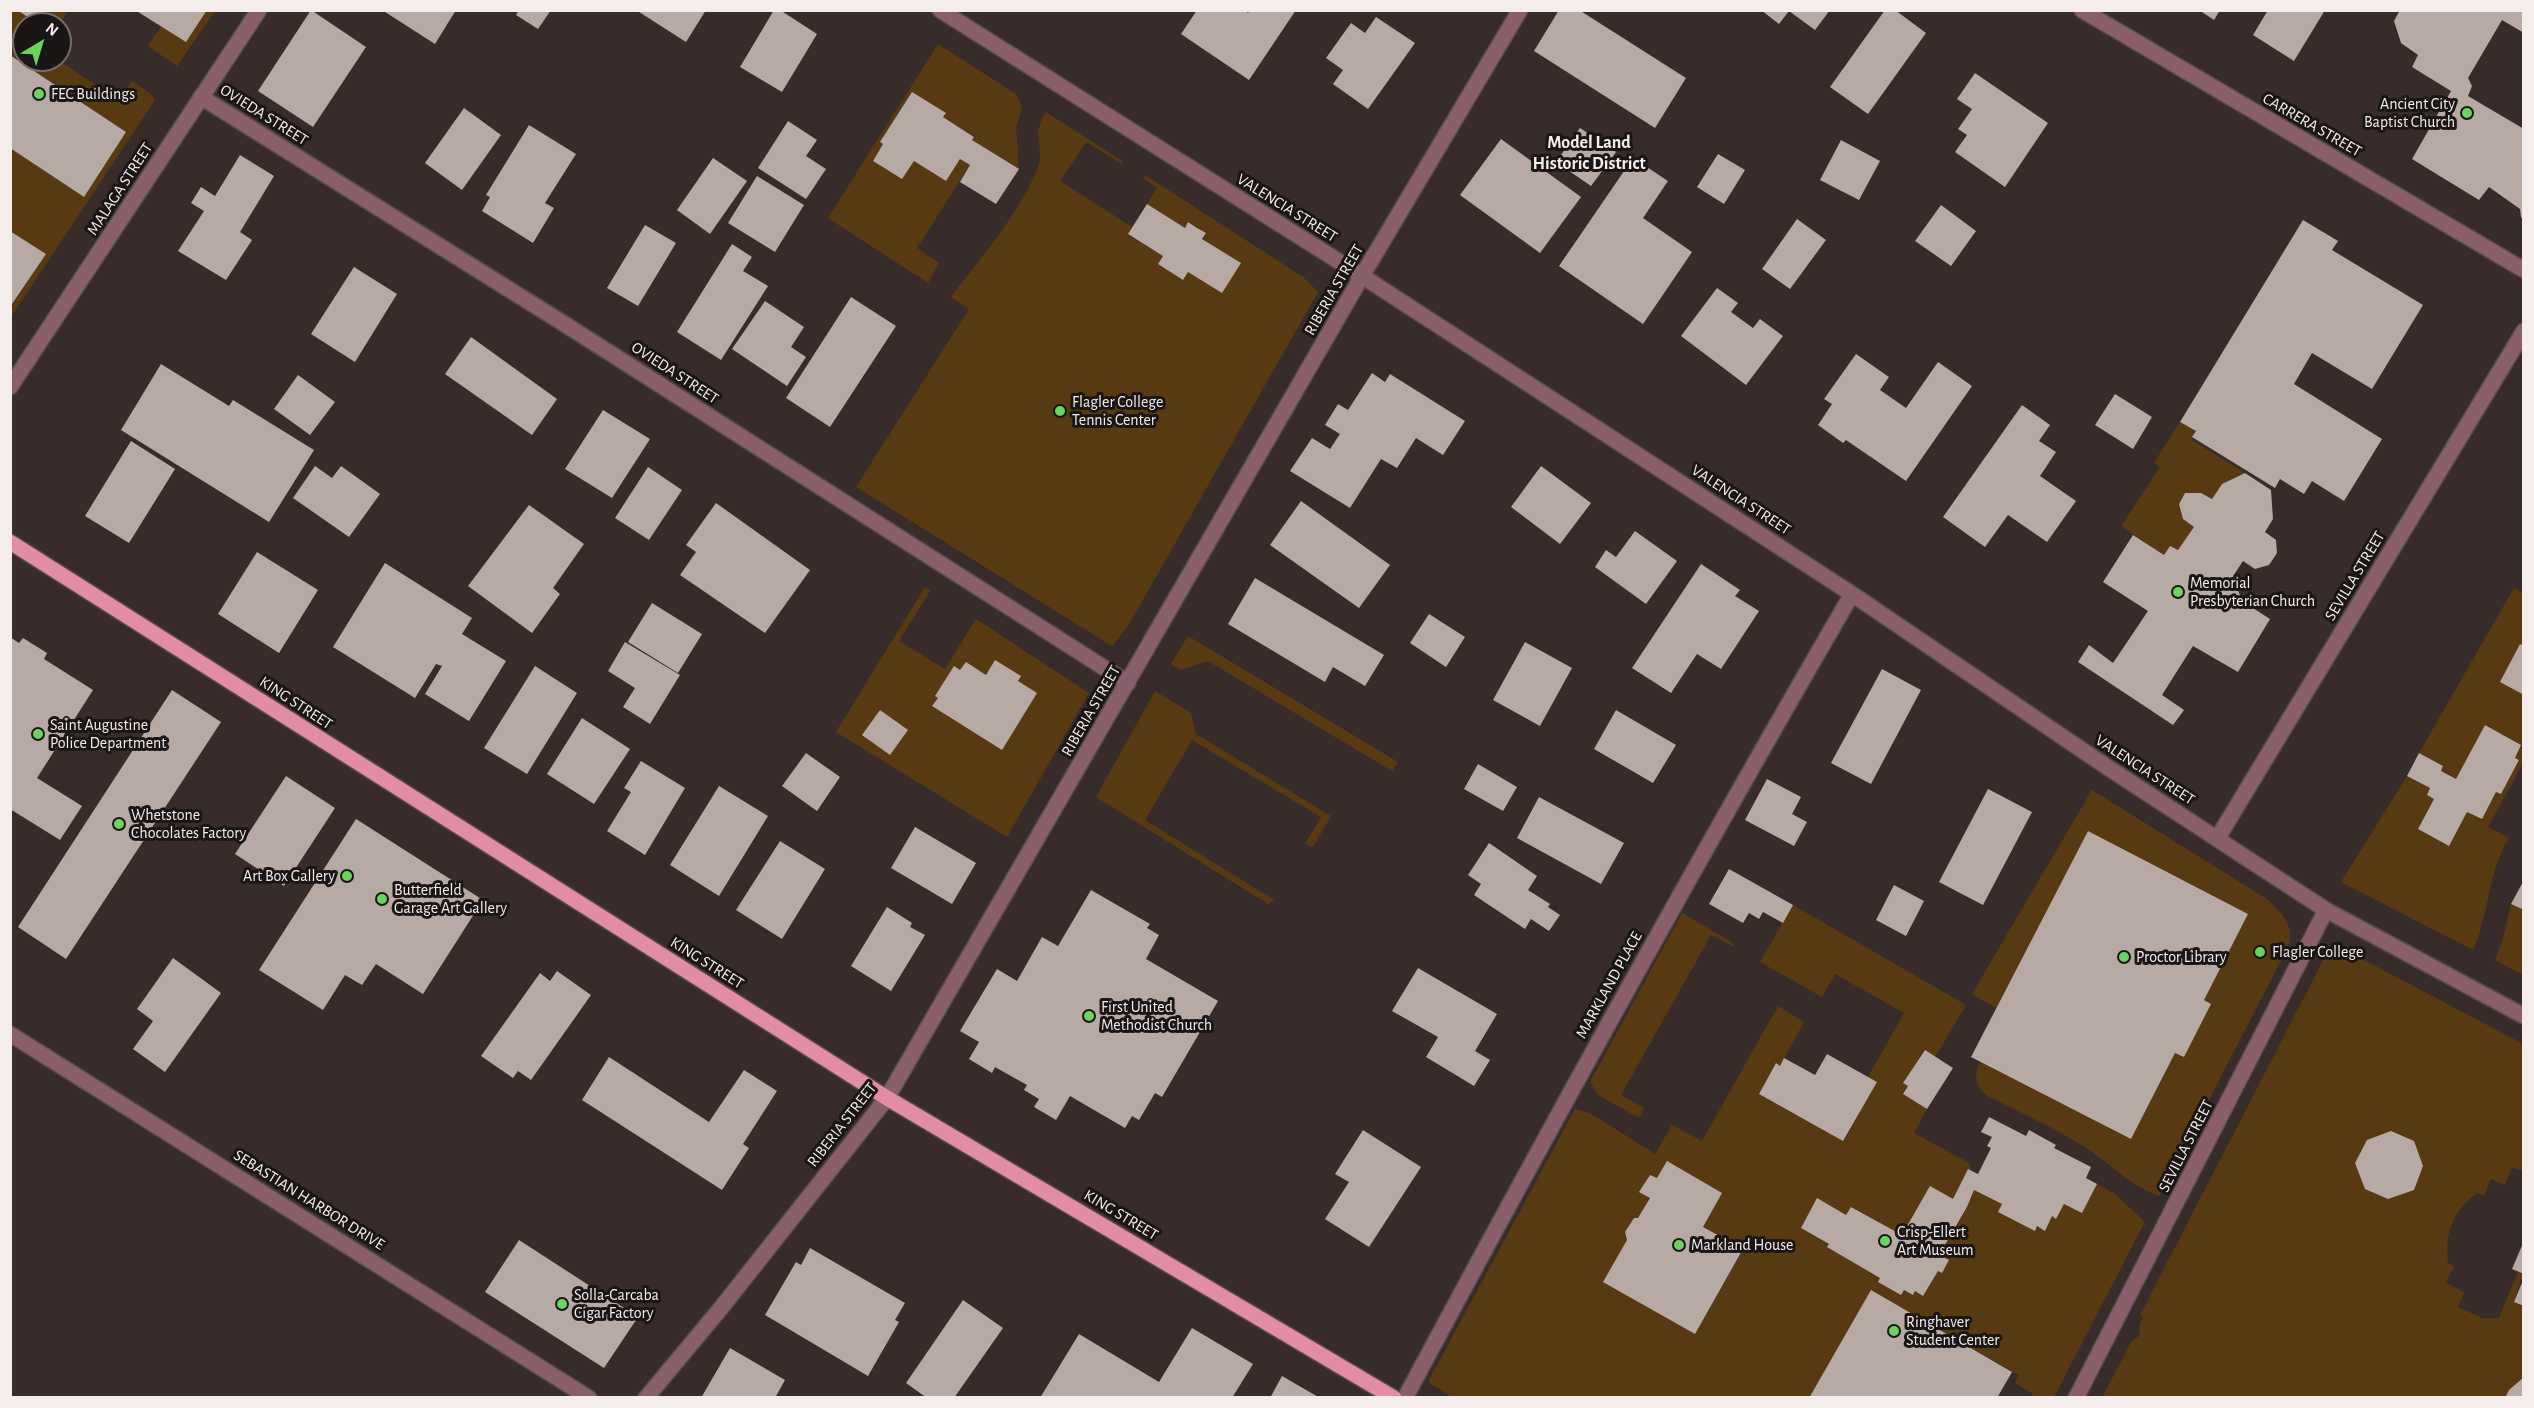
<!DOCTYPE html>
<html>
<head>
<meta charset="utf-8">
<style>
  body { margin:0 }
  #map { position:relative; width:2534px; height:1408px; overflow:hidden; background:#382c2b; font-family:"Alegreya Sans",sans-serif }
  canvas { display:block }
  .frame { position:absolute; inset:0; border:12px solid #f5edec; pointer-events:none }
  .north { position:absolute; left:12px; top:12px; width:60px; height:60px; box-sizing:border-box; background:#1b1616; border:2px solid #726c6c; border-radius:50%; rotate:38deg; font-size:16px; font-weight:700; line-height:24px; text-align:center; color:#f5edec }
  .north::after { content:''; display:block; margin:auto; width:21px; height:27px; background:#6cd362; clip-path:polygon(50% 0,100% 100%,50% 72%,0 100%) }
</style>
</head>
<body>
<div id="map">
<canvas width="2534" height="1408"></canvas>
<div class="frame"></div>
<div class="north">N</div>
</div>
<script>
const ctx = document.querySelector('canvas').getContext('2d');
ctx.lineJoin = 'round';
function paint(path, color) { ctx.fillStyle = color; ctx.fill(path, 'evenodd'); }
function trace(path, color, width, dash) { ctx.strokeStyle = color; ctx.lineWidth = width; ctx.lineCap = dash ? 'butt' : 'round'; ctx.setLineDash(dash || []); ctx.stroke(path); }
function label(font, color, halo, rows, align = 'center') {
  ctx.font = font + ' "Alegreya Sans",sans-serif'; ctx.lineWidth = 6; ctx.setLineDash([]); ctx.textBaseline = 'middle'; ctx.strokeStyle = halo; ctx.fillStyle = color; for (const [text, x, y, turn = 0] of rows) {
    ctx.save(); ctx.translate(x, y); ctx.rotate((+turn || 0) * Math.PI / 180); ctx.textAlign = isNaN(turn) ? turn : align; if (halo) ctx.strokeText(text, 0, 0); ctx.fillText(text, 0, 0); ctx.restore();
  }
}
const green = new Path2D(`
  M11,11H19L36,23L45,11H68L59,24H24V60H58L119,100L132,81L150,93L155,100L11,317V307L45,255L11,231V148L83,197L126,132L11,55Z
  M207,11H215L177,66L148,46L161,26L186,41Z
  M938,44L1016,94L1022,106L1016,128L1019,169L972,140L974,136L943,117L945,113L912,92L880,142L883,144L873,161L902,179L914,161L946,181L960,159L970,165L917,248L939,263L928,283L828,218Z
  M1046,112L1122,161L1123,165L1086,142L1060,181L1132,227L1128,235L1163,256L1158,264L1183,280L1206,234L1189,223L1185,228L1147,204L1157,188L1143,178L1145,175L1303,277L1318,292L1128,626L1112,646L856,487L969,309L951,297C981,257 1017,217 1037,170C1047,147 1029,138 1046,112Z
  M2180,422L2196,431L2192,440L2245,473L2222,484L2212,499L2201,493L2185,494L2179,504L2183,519L2194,527L2178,550L2170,546L2164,555L2121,526L2160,467L2154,463Z
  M925,587L930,591L899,641L945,669L976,619L1089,693L1007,837L836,732Z
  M2514,588L2523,593V763L2488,827L2509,838C2487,873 2490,913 2473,950L2341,882L2407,776L2430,788L2427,795L2434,799L2418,829L2449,846L2467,812L2482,819L2496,792L2501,794L2519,761L2515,758L2521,745L2485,725L2456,779L2441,771L2443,766L2419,753Z
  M1188,636L1398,762L1392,771L1208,661L1180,670L1171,664Z
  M1155,691L1191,713L1196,734L1331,816L1313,847L1305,844L1321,817L1192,740L1145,820L1274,900L1268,904L1096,797Z
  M2092,790L2267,899C2283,914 2295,925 2288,947L2159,1196C2132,1187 2113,1166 2089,1150C2057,1129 2021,1113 1986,1095C1975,1086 1973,1074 1981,1061L2131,1139L2175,1053L2184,1056L2211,1004L2204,1000L2248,914L2088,831L1996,1008L1972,994Z
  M2511,904L2523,910V975L2495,960L2503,938Z
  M1793,905L1966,1005L1935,1057L1924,1050L1903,1083L1908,1086L1903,1093L1927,1109L1914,1133L1969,1163L1972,1171L1968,1169L1953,1199L1902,1235L1852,1207L1846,1215L1817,1199L1801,1228L1913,1295L1915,1291L1923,1296L1938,1271L1942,1273L1949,1261L1939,1255L1967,1208L1974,1190L2002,1204L1998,1212L2035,1230L2037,1226L2045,1230L2052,1216L2056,1218L2064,1204L2082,1213L2097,1184L2115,1194L2145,1222L2054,1397H2031L2033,1394L2015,1383L2019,1375L1871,1291L1809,1397L1454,1398L1431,1384L1429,1380L1575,1109L1590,1113L1655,1154L1672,1125L1702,1141L1778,1006L1804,1022L1780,1066L1775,1064L1759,1094L1844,1141L1876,1082L1868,1077L1904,1013L1835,974L1822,997L1760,962ZM1667,1162L1721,1193L1703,1227L1743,1250L1695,1334L1604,1281L1627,1240L1625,1232L1634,1219L1638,1218L1650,1198L1640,1192L1650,1175L1657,1178Z
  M1682,913L1730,941L1735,947L1711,935L1621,1095L1644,1108L1639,1118L1598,1095L1590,1082Z
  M2332,943L2523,1044V1171L2512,1167L2505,1185L2491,1179L2484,1196L2477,1193C2452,1212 2445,1232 2448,1263L2454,1266L2446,1283L2464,1292L2458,1307L2482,1318H2499L2518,1272L2523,1274L2514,1302L2523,1306V1378L2505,1397L2102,1398L2131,1342L2140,1335L2139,1326L2143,1318L2140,1315Z`);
const building = new Path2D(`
  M17,10H45L37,23Z
  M135,10H207L186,42Z
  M311,10L366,47L313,127L258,91Z
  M382,10H456L435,44Z
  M519,10H551L538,29L516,15Z
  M636,10H706L686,42Z
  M774,10H780L817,34L782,92L740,67Z
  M1197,10H1245L1248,13L1250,10H1296L1249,80L1181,34Z
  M1559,10H1579L1686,78L1655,128L1534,51Z
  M1761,10H1830L1815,30L1789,11L1779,24Z
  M1885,10H1895L1926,33L1868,114L1830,87Z
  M2199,10H2220L2214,20Z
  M2268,10H2325L2294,61L2253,35Z
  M2400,10H2524V33L2502,20L2468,78L2472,86L2468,96L2524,129V220L2521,217L2520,209L2489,187L2479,200L2412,159L2451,91L2412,67L2418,55L2401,43L2394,21Z
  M1376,17L1415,43L1368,109L1333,84L1343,70L1326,58L1351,23L1365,33Z
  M10,55L126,132L84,197L10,148Z
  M1975,73L2048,123L2005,187L1955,152L1967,135L1958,129L1972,109L1957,99Z
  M912,92L946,113L943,117L974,137L972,140L1019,169L996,204L960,182L970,165L960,159L946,181L914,161L902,179L873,161L883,144L880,142Z
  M464,108L501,135L462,190L425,163Z
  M788,121L817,140L806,156L826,169L806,199L758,168Z
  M529,125L576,154L545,203L554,208L533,243L482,211L490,197L486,195Z
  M1580,128L1616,152L1591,186L1556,162Z
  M1501,139L1581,197L1540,253L1460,195Z
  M1841,140L1880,161L1859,200L1820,180Z
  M1718,154L1745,170L1724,204L1697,187Z
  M240,155L274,176L240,232L252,240L226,280L178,251L204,211L191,203L201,187L215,196Z
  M713,158L747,181L710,234L677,210Z
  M1633,158L1668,181L1643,218L1692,252L1643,324L1559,266Z
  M757,176L804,205L775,252L728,223Z
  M1147,204L1185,228L1188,222L1197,228L1206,233L1202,239L1241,263L1222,293L1188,272L1183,280L1158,264L1163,256L1128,234Z
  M1941,205L1976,231L1951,266L1915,241Z
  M1797,219L1826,240L1790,289L1762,269Z
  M2303,220L2338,241L2332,250L2423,305L2372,389L2312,353L2294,384L2382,439L2344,501L2312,481L2304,494L2280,479L2275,488L2192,437L2196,431L2180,422Z
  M645,225L676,243L638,306L607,288Z
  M10,231L46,254L10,307Z
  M732,244L752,257L743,271L768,286L721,360L677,332Z
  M354,267L397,294L355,362L311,334Z
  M1717,288L1738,303L1731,312L1753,328L1760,319L1783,336L1746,385L1681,336Z
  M851,297L896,326L830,427L786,398Z
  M765,301L804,327L791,347L806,357L787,386L732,349Z
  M471,337L557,399L532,435L445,374Z
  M1856,354L1889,377L1880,390L1906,408L1938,362L1972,386L1906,481L1846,440L1843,443L1818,425L1832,404L1824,399Z
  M161,364L229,406L233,400L314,450L269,522L121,430Z
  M1372,373L1385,382L1390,374L1465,421L1443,455L1416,438L1397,468L1381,459L1350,508L1290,471L1312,438L1330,449L1340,434L1325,425L1338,404L1348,410Z
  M298,375L335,402L310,435L274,409Z
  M2115,394L2152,417L2133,449L2095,425Z
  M2022,405L2050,425L2039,441L2056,452L2040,476L2076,501L2047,542L2008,515L1985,547L1943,517Z
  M603,410L650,439L612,498L565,469Z
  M131,441L175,469L129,543L85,516Z
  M315,466L332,478L341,466L380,494L349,537L293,498Z
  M1541,466L1591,503L1560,544L1511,507Z
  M648,467L682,490L649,540L615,518Z
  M2245,473L2271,490L2273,519L2265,532L2276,540L2277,553L2269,565L2255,569L2243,561L2233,576L2242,601L2270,619L2238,672L2193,646L2162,695L2184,710L2173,725L2078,662L2089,645L2113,663L2148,611L2103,582L2133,535L2164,555L2170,546L2178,550L2194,527L2183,519L2179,504L2185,493H2201L2212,499L2222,484Z
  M1301,501L1390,565L1359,608L1270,545Z
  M716,503L810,570L765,633L680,575L696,552L686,545Z
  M529,505L584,544L553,588L560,594L532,633L468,586Z
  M1635,531L1677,561L1646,604L1595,567L1606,550L1616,557Z
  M257,552L318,590L279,653L218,614Z
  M385,563L472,618L462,634L506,661L469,721L425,694L442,666L436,664L415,698L333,647Z
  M1701,564L1740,590L1735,596L1759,611L1721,669L1697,654L1671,693L1632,668Z
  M1255,578L1384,655L1365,686L1333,667L1325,682L1228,624Z
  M652,603L702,634L678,673L628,642Z
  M1429,614L1465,637L1446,667L1410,643Z
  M10,637L19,643L23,638L47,653L44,659L93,690L37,778L82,806L60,840L10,809Z
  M625,642L680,675L650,724L623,707L635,688L608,671Z
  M1525,642L1572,668L1540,726L1493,700Z
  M2520,644L2524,646V695L2500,682Z
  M995,660L1021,676L1018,681L1037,693L1002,750L932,706L938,698L935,696L954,666L960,670L966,662L986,675Z
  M535,666L577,693L527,774L484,748Z
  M1882,669L1921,690L1871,784L1831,763Z
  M172,690L221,722L66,959L18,927Z
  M880,710L908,730L890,755L862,735Z
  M1616,710L1676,745L1653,783L1594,749Z
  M582,718L630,749L594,804L547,774Z
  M2485,725L2521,745L2515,758L2519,760L2501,794L2496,792L2482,819L2467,812L2449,846L2418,829L2434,799L2427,795L2430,788L2407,776L2419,753L2443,766L2441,771L2456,779Z
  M806,753L840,777L817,811L782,786Z
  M641,761L685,788L645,855L607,831L631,792L624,788Z
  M1478,764L1517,787L1503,811L1464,789Z
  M286,776L335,808L284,886L235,854Z
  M1767,779L1801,797L1792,814L1807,822L1794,846L1745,820Z
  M719,786L768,816L719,896L670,865Z
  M1988,789L2032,812L1983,905L1939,882Z
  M1539,797L1624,843L1601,884L1517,838Z
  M356,819L483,900L423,994L376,964L362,985L345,975L323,1010L259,970Z
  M915,827L976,863L952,904L891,868Z
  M2088,831L2248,914L2204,1000L2211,1004L2184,1057L2175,1053L2131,1139L1971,1057Z
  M780,841L825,869L782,939L736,910Z
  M1489,843L1537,876L1528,890L1550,904L1548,907L1560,915L1549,931L1531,919L1525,929L1474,895L1481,884L1468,875Z
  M1729,869L1793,905L1783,923L1763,912L1759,919L1749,913L1743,923L1709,904Z
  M2524,880V910L2511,904Z
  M1894,885L1924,901L1906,936L1876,920Z
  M1091,890L1150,924L1147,928L1159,935L1146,959L1218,1001L1162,1097L1155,1093L1139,1120L1132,1116L1125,1128L1070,1096L1056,1120L1034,1107L1039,1099L1024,1090L1027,1085L995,1067L992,1073L969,1059L979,1042L960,1031L997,969L1017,981L1042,937L1058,946Z
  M887,907L912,923L910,927L925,935L891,991L851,966Z
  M173,958L221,993L165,1072L133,1049L153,1021L137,1009Z
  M1418,968L1497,1014L1475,1051L1490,1060L1474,1086L1426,1057L1438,1037L1392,1011Z
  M557,971L591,995L531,1080L518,1071L513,1078L481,1056L540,973L550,981Z
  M1925,1050L1953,1068L1927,1109L1903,1094L1908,1086L1903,1083Z
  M1827,1054L1877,1082L1843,1141L1759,1094L1776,1063L1780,1066L1784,1058L1815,1075Z
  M609,1057L709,1122L744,1070L777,1091L743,1144L749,1148L722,1190L582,1100Z
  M1989,1117L2026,1136L2029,1130L2056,1145L2054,1148L2091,1167L2086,1178L2097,1184L2082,1213L2064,1204L2056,1219L2052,1216L2045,1231L2037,1226L2035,1231L1998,1212L2002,1204L1974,1190L1967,1207L1939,1255L1949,1260L1942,1273L1938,1271L1923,1296L1915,1291L1913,1295L1904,1290L1901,1295L1878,1282L1880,1278L1827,1247L1829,1244L1801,1228L1817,1198L1846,1215L1851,1207L1902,1235L1930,1186L1953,1199L1968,1169L1978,1174L1991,1148L1987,1146L1992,1137L1981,1132Z
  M1363,1130L1421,1167L1369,1247L1325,1219L1349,1182L1335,1174Z
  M2391,1131L2414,1141L2423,1166L2414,1190L2388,1199L2365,1189L2355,1163L2367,1140Z
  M1667,1161L1722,1193L1703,1227L1743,1249L1695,1334L1603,1282L1627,1240L1625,1232L1634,1218H1638L1650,1198L1639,1192L1650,1175L1657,1178Z
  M519,1240L638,1317L604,1368L485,1292Z
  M2524,1241V1274L2512,1269Z
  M810,1248L905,1303L895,1320L899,1322L868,1376L765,1315L796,1262L801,1265Z
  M2524,1278V1306L2514,1302Z
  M1871,1290L2012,1372L1997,1398H1809Z
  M963,1300L1003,1328L954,1398H927L906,1383Z
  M1192,1328L1253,1364L1232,1398H1040L1079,1334L1159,1382Z
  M730,1348L785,1380L775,1398H701Z
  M1282,1376L1320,1398H1270Z
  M2524,1377V1398H2505L2509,1390Z`);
const minor = new Path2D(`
  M940,10L1362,276L1852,594L2107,767L2326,910L2524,1016
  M2082,10L2524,270
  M201,97L566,325L1128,683
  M2217,839L2524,331
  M10,1034L589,1398
  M1405,1398C1550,1127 1698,859 1852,594
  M2076,1398L2326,910`);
const tertiary = new Path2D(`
  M10,387L259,10
  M646,1398L721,1308L887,1098L1362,276L1520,10`);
const primary = new Path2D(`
  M10,542L887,1098L1394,1398`);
const markers = [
  [39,94,6,"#6cd362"],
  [2467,113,6,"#6cd362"],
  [1060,411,6,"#6cd362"],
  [2178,592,6,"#6cd362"],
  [38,734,6,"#6cd362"],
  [119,824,6,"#6cd362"],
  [347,876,6,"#6cd362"],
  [382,899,6,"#6cd362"],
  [2260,952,6,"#6cd362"],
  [2124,957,6,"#6cd362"],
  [1089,1016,6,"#6cd362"],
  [1885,1241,6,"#6cd362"],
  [1679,1245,6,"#6cd362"],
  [562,1304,6,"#6cd362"],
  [1894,1331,6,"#6cd362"]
];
const poiNames = [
  ["FEC Buildings",51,94],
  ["Ancient City",2455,104,"right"],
  ["Baptist Church",2455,122,"right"],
  ["Flagler College",1072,402],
  ["Tennis Center",1072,420],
  ["Memorial",2190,583],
  ["Presbyterian Church",2190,601],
  ["Saint Augustine",50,725],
  ["Police Department",50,743],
  ["Whetstone",131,815],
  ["Chocolates Factory",131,833],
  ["Art Box Gallery",335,876,"right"],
  ["Butterfield",394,890],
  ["Garage Art Gallery",394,908],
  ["Flagler College",2272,952],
  ["Proctor Library",2136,957],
  ["First United",1101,1007],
  ["Methodist Church",1101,1025],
  ["Crisp-Ellert",1897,1232],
  ["Art Museum",1897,1250],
  ["Markland House",1691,1245],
  ["Solla-Carcaba",574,1295],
  ["Cigar Factory",574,1313],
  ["Ringhaver",1906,1322],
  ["Student Center",1906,1340]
];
const streetNames = [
  ["OVIEDA STREET",264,115,32],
  ["CARRERA STREET",2312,125,30],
  ["MALAGA STREET",120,189,-57],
  ["VALENCIA STREET",1287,208,32],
  ["RIBERIA STREET",1334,290,-60],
  ["OVIEDA STREET",675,373,33],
  ["VALENCIA STREET",1741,500,33],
  ["SEVILLA STREET",2355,576,-59],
  ["KING STREET",296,703,33],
  ["RIBERIA STREET",1091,711,-60],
  ["VALENCIA STREET",2145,770,33],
  ["KING STREET",707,963,32],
  ["MARKLAND PLACE",1609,985,-61],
  ["RIBERIA STREET",842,1125,-52],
  ["SEVILLA STREET",2186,1146,-63],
  ["SEBASTIAN HARBOR DRIVE",309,1200,32],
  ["KING STREET",1121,1215,31]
];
const neighbourhoodNames = [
  ["Model Land",1589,143],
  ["Historic District",1589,164]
];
paint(green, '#573a11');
paint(building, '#b7aaa4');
trace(minor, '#564b4a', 18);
trace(tertiary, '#564b4a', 18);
trace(primary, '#564b4a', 18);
trace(minor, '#895f6b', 15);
trace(tertiary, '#895f6b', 15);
trace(primary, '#e28ca5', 15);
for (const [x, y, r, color] of markers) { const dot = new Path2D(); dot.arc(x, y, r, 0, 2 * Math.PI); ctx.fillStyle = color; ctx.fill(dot); trace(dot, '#1b1616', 2); }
label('16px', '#f5edec', '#1b1616', poiNames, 'left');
label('16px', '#f5edec', '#1b1616', streetNames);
label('bold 18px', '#f5edec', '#1b1616', neighbourhoodNames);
</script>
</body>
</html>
